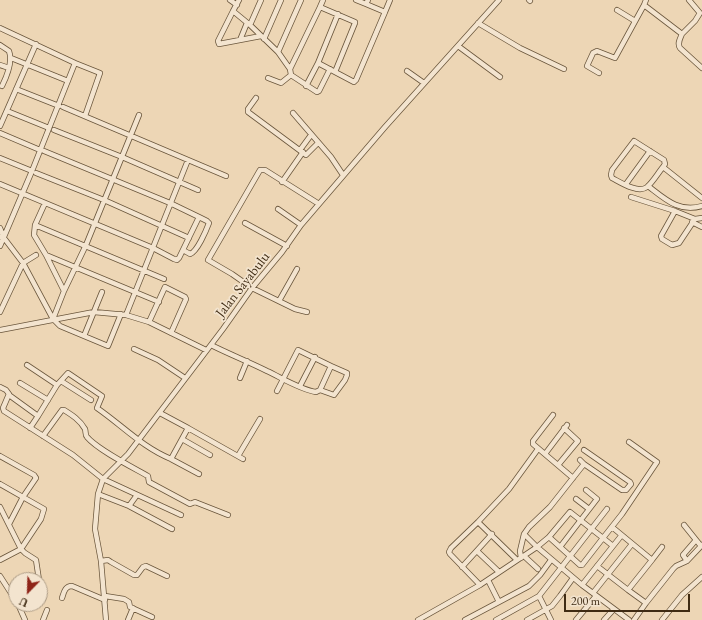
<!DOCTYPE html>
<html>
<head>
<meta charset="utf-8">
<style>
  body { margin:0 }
  #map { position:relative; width:702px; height:620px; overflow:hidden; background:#edd6b5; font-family:"EB Garamond",serif }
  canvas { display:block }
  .north { position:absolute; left:8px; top:572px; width:40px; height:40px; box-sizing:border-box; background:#f3e4cf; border:1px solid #ab9a84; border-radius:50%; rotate:203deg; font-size:11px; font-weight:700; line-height:16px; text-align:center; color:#3f2b13 }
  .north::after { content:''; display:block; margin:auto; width:14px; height:18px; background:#8f2418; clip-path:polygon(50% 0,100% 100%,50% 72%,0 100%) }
  .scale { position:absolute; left:564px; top:594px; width:126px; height:18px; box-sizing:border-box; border:2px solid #3f2b13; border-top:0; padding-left:5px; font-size:12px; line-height:14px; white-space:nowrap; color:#3f2b13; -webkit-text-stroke:3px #f3e4cf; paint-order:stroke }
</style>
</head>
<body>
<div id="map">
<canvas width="702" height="620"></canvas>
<div class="north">U</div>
<div class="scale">200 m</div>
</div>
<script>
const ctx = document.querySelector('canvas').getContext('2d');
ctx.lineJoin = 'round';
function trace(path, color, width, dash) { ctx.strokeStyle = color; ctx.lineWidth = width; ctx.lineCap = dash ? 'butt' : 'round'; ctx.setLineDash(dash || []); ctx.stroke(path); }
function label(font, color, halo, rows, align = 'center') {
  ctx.font = font + ' "EB Garamond",serif'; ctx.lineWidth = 3.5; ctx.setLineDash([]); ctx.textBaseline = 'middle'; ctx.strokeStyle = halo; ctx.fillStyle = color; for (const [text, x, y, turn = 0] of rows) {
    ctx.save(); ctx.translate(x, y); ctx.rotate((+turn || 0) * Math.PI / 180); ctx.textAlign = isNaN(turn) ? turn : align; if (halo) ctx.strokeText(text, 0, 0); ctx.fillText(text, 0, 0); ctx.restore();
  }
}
const minor = new Path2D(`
  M230,0L237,5
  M239,0L233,11L250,25L278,52L290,69L291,75L317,92L319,91L330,69
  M356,0L366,4
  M368,0L366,4L385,12L390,0
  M529,0L530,1
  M644,5L682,34C680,39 677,43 680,48L702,68
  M320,7L323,0
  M617,10L635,21
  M233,11L218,41L219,44L261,36
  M338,14L318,63L354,82L356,80L385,12
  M478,23L520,48L564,69
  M250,25L261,0
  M0,28L75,63L32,171L0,246
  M682,34L695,21L700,13L689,0
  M264,39L281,0
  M240,40L247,23
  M0,45L9,51C13,62 7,76 2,86
  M458,46L500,77
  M278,52L301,0
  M11,58L68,81
  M75,63L100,73L85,116
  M0,65L9,68
  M290,69L320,7L355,22V23L335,72
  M407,71L424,83
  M599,73L587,66L593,53L597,51L615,58L644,5L646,0
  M268,78L281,83L291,75
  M306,86L318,63
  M16,89L59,106
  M256,98L248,109V112L306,155L318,143
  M63,107L226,176
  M7,111L49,128
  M293,113L331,157L343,175
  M0,126L36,44
  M54,130L122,157L198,190
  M0,133L40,150
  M300,150L311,135
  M0,158L32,171
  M663,167L665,164L664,160L634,141L612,170L611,175L612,178C620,182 638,194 647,187C653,182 658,173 663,167L702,198
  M36,173L104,200L189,238
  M282,182L303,152
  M0,184L153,248L174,259L177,260L179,258L199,217L170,203L44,151
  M626,184L650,151
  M648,186C665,199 679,213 702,206
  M631,197L675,211L661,236L662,239L672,245L679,243L695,219
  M45,203L35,225L34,235L46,255L159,302
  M278,209L301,225
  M675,211L695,219L702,218
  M692,222L702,227
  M245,223L287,246
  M35,225L164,279
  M0,228L4,238
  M0,237L4,238L23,263L53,319L60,326L84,336L102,292
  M183,250L190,254C197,252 206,231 209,223L207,221L199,217
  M46,255L64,291
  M279,301L297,269
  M0,312L23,263L36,255
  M307,312L295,309L252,288L232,274L208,260L260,170H265L319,204
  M126,315L149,322L206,350
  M53,319L64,291L86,245L139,115
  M149,322L165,287L185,297L186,299L171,333
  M0,330L94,312L126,315L188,160
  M84,336L108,346L121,314
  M211,345C229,354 249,362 267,371C282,378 301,390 316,392L320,390L331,366L298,350L277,391
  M134,349L158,360L185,378
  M27,365L57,385
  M240,378L247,361
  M61,381L91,400
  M20,383L48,400
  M300,386L315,357
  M0,387L6,390L9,394L3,408L4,411L73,455L103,479L181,515
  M320,390L334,395L345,380L347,375V373L331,366
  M9,395L38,416L30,428
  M160,413L188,428
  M553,415L533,441V444L573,478
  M38,416L57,385L68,373L102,396L97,408C123,426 142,447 171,459L188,428L243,459
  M43,436L62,410H64C72,415 80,420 85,429C86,432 85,435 87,437C98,450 132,467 148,476L149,482L190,504L195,502L228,515
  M182,439L210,455
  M538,449L509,489L478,522L451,548L449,552L450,554L480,585L537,547L582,585L629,620
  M545,454L567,425
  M0,456L34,475L36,478L23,497L9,524
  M238,456L260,419
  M171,459L199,474
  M580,460L584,464
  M558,465L578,441L564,428
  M0,484L44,509L41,519L21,549
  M98,494L129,506L172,529
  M576,499L589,509
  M129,506L137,495
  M0,507L21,549L25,553L36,560L39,580
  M570,512L603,538L582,565H580L549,537Z
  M478,522L517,560
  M684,525L701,546
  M612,527L652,560L628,590L646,603L634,620
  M524,534L537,547L549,537
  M613,546L603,538L622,514L657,462L629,442
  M560,547L597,499L586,490
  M477,551L499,572
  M524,556L538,569
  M521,558L520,551L524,534L529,527L550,507L584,464L622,490H626L631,484L630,482L584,450
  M0,560L21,549
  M652,560L662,547
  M101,561L108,560L111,562L134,575H137L143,567L146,566L167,576
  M687,561L683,555L696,540
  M597,566L628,590
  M462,567L492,534
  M0,576L16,601
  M488,580L499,602
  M582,585L621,536
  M593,593L632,544
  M105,596L124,599L129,602L130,607L152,617
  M539,596L551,620
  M62,598C64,592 65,586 72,586L105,600
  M646,603L673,569L676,566L687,561L702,545
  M18,604L25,620
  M20,608L27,604
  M43,620L47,610
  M106,620L101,561L95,529L98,494L103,479L128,454L223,329L252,288L282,252L301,225L385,127L499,0
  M128,620L133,608
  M418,620L480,585
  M465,620L529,586L540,575L551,560
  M496,620L539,596L607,509
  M527,620L552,606L560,596L573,578
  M576,620L596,596
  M604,620L614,609
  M662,620L682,595L702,577`);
const streetNames = [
  ["Jalan Sayabulu",243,285,-52]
];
trace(minor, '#6a563c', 6);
trace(minor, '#f3e4cf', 4.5);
label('14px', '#3f2b13', '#f3e4cf', streetNames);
</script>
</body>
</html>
